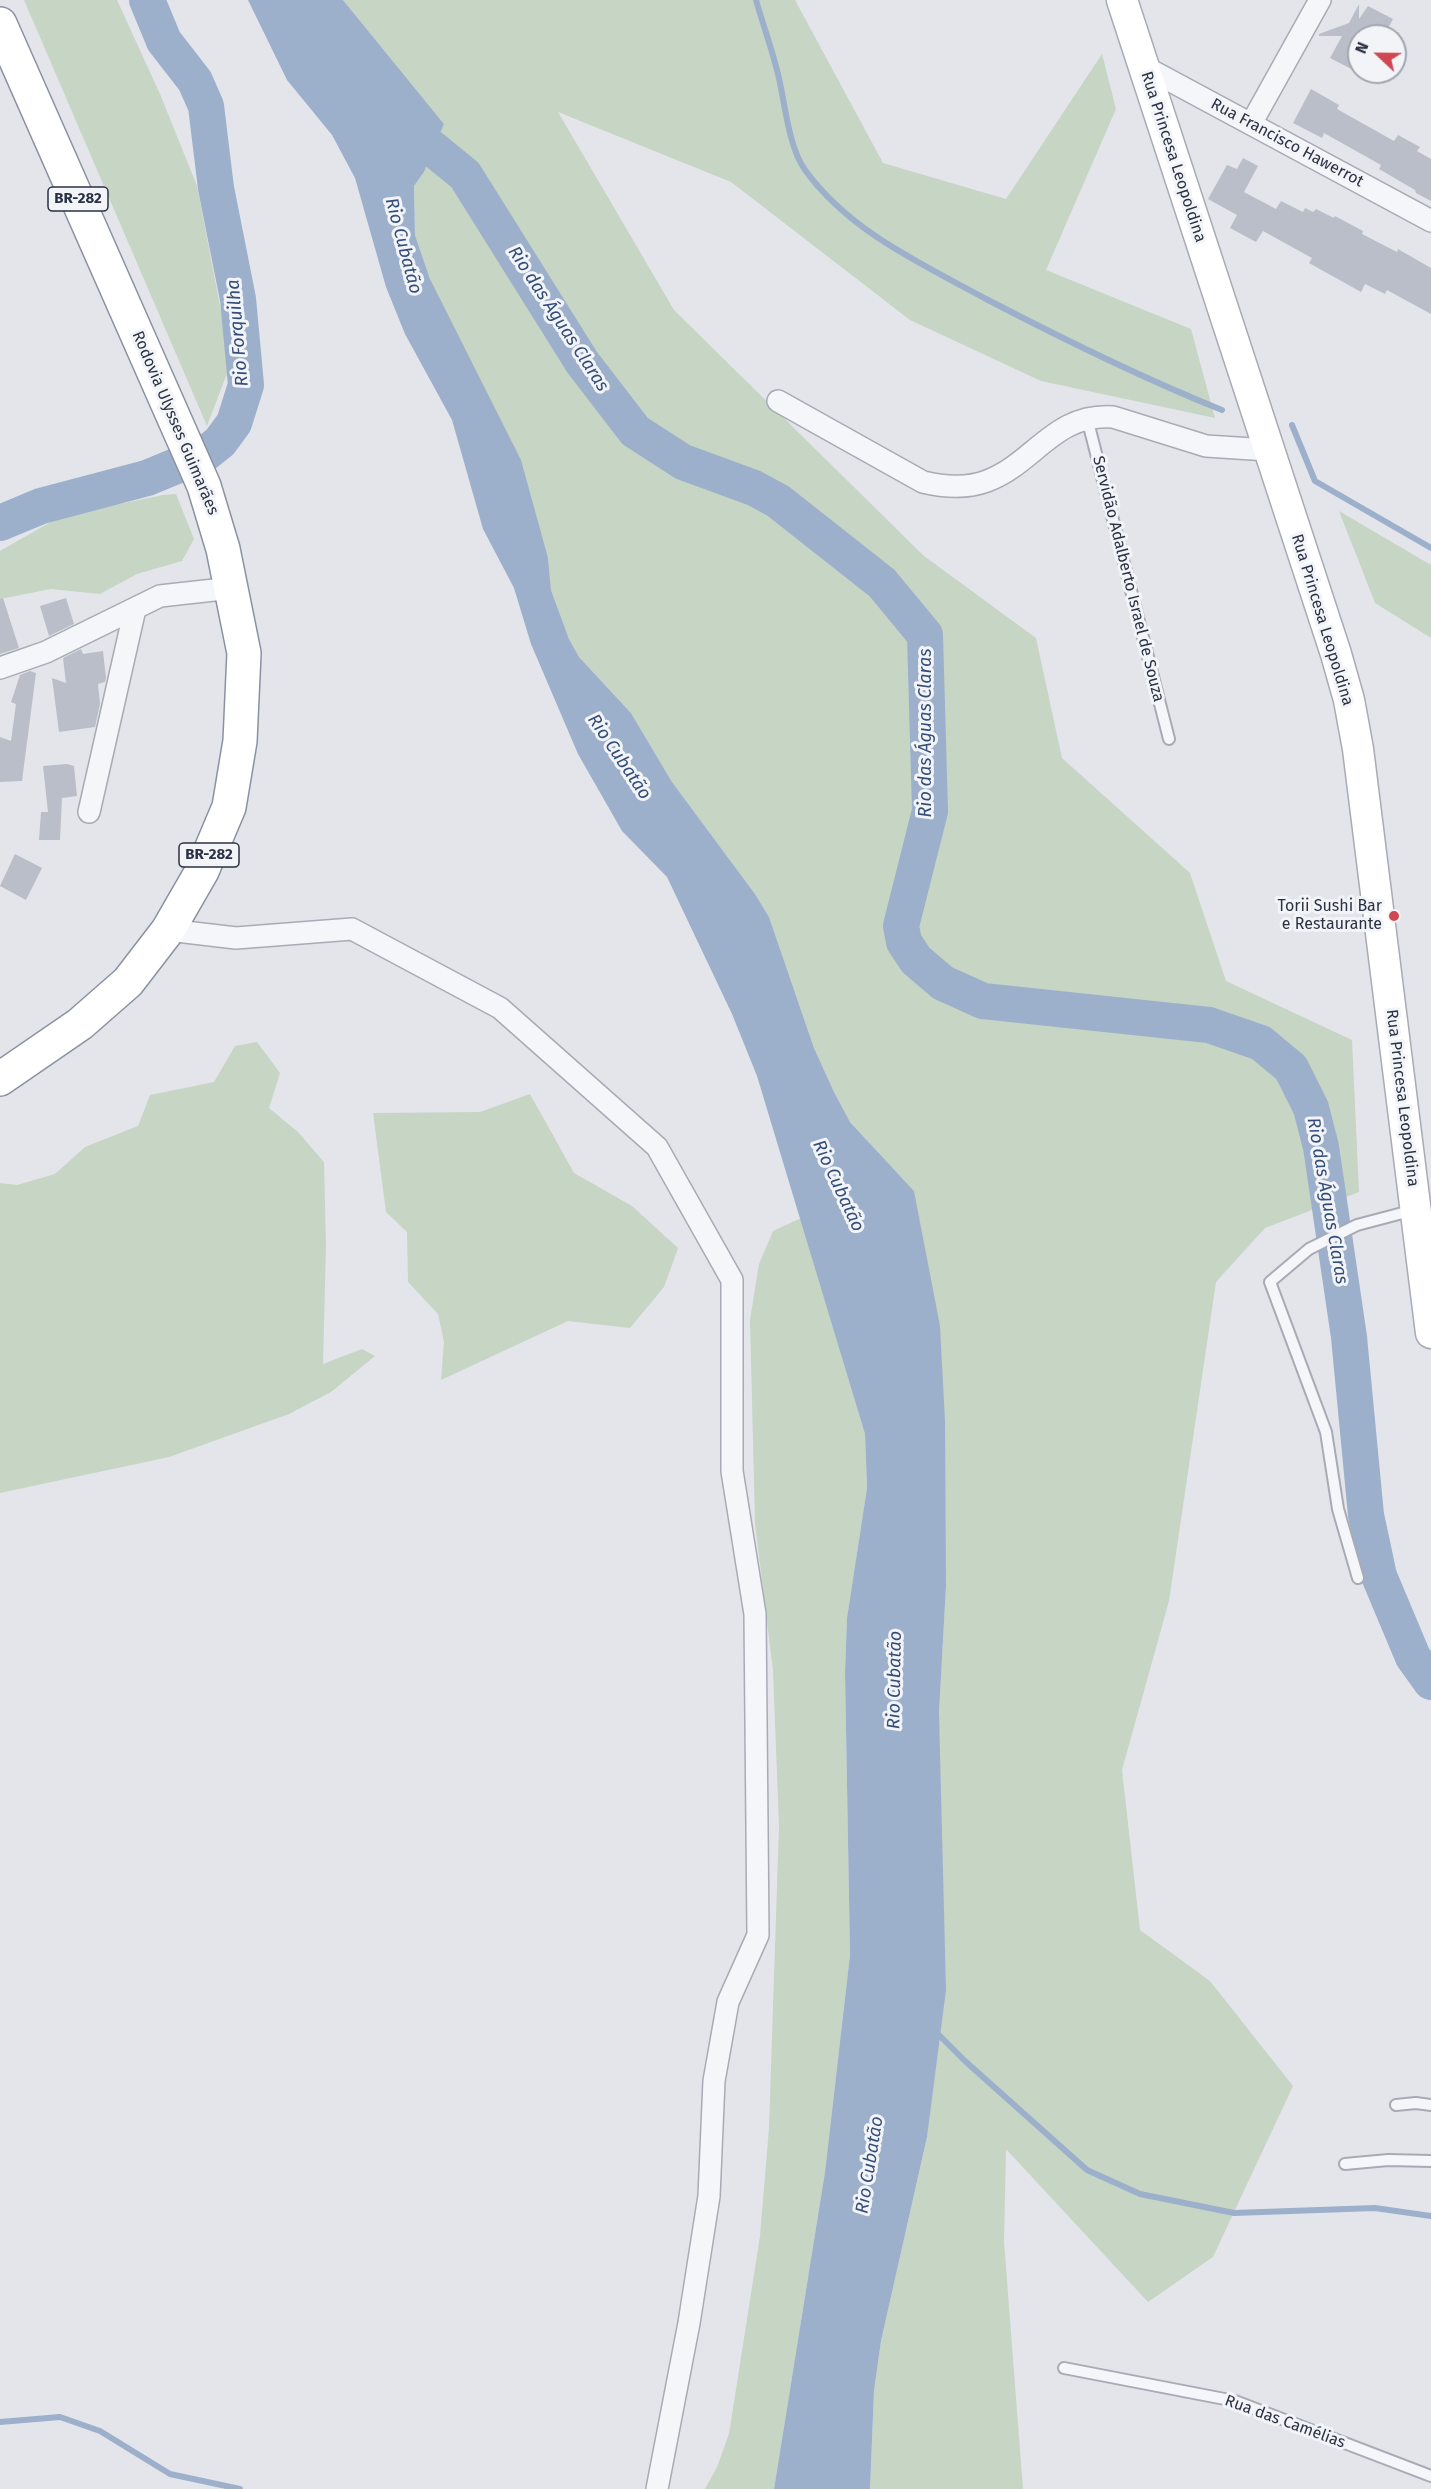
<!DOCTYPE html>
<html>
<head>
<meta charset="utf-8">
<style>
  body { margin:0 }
  #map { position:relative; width:1431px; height:2489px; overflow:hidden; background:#e3e5eb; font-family:"Fira Sans",sans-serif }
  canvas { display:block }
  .north { position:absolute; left:1347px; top:24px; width:60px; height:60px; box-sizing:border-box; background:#f2f4f8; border:2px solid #a2a6b0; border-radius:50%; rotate:292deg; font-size:16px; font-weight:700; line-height:24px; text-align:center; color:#2a3143 }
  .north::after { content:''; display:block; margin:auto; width:21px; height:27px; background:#d04751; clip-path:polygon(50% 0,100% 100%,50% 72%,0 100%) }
</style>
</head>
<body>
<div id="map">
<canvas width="1431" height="2489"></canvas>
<div class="north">N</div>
</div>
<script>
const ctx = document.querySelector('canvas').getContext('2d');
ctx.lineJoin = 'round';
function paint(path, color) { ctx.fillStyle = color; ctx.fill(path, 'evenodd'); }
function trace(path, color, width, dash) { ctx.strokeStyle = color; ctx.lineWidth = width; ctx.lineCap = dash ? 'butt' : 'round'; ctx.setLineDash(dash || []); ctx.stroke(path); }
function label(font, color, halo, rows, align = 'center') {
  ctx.font = font + ' "Fira Sans",sans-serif'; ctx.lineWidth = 6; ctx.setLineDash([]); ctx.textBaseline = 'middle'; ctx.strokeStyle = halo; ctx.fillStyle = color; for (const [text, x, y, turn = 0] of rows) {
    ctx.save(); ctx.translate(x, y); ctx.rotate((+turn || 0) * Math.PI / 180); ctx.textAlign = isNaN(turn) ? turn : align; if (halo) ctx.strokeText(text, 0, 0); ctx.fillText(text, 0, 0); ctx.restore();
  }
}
const green = new Path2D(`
  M24,0H117L160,94L197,186L231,363L207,426Z
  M343,0H795L883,163L1006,199L1102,54L1116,109L1046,270L1191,329L1215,418L1041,381L910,320L731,182L558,112L674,310L924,556L1036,638L1062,758L1190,873L1226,981L1352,1040L1359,1192L1265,1228L1216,1282L1169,1601L1122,1770L1140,1930L1210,1981L1293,2086L1213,2257L1148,2302L1006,2149L1004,2241L1023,2489H870L874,2391L881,2341L927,2137L939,1713L946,1586L914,1191L850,1122L834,1092L814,1048L769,917L755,894L672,782L631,713L579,657L569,639L551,590L548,558L430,279L415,235L414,186L424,172L444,124Z
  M176,494L194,539L182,561L137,574L100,594L51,589L0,599V551L61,516L163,495Z
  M1339,511L1431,565V638L1375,603Z
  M257,1042L280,1073L269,1108L298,1132L324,1162L326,1246L323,1364L362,1349L375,1356L331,1392L289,1414L169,1457L0,1493V1183L17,1185L55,1174L85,1147L138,1126L150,1095L214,1082L235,1046Z
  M530,1094L574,1173L632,1206L678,1248L664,1287L630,1328L568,1321L441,1380L444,1342L438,1314L408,1282L407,1232L386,1212L373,1113L480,1112Z
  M801,1218L865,1434L867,1488L847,1618L845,1673L850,1955L825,2172L774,2489H705L717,2467L729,2434L760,2236L769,2128L779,1826L773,1671L755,1523L750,1320L759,1264L773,1231Z`);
const water = new Path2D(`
  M248,0H343L444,124L424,172L414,186L415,235L430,279L521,460L548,558L551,590L569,639L579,657L631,713L672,782L755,894L769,917L814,1048L834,1092L850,1122L914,1191L940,1326L945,1421L946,1586L939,1713L946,1990L927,2137L881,2341L874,2391L870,2489H774L825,2172L850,1955L845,1673L847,1618L867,1488L865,1434L757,1076L732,1014L667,877L622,831L578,754L531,644L514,588L483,529L452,420L405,334L386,287L355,178L332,135L287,80Z`);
const stream = new Path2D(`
  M756,0C763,25 772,49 778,74C785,102 788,146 805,170C850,232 922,264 988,300C1065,340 1142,378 1222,410
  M1292,425L1315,481L1431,548
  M935,2031L965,2061L1087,2170L1140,2194L1234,2213L1375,2208L1431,2216
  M0,2422L60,2417L100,2431L170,2474L240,2489`);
const river = new Path2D(`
  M390,128L432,148L465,175L582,362L635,431L683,462L754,488L778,501L882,583L925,635L930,811L901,926L904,942L916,960L943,983L983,1001L1209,1025L1261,1043L1291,1068L1311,1108L1321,1147L1349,1337L1366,1515L1379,1576L1413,1657L1431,1682
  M0,523L41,506L147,478L205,454L220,442L234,423L246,385L238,299L216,188L206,106L195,81L164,41L147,0`);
const building = new Path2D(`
  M1359,4V19L1368,6L1393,19L1384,36H1359V73L1330,58L1342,36H1319V34L1349,23Z
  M1311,89L1339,105L1337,109L1394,141L1398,135L1420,147L1417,151L1431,159V201L1416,193L1415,190L1379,169L1381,165L1324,133L1322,138L1293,123Z
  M1243,158L1258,166L1244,192L1276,209L1281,201L1303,212L1305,208L1313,212L1316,209L1334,218L1335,216L1363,231L1362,234L1397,252L1398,249L1431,268V314L1387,290L1385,294L1365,284L1361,292L1309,263L1312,258L1263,231L1256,242L1230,228L1237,215L1208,199L1227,165L1237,169Z
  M3,598L19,648L0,654V599Z
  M66,598L74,624L49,636L40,606Z
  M81,649L83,654L103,651L106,678L105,682L98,684L100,704L95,727L59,732L52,678L66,683L63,658Z
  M30,671L36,673L22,781L0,782V737L11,741L16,704L11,702L20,675Z
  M67,764L74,766L77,796L62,798L60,840H39L41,812H48L43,766Z
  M15,854L42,868L26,900L0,886Z`);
const lane = new Path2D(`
  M1087,418L1169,739
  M1358,1578L1338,1509L1326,1432L1270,1282L1309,1249L1357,1225L1414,1210
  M1396,2105L1416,2103L1431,2105
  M1345,2164L1388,2160L1431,2161
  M1064,2368L1235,2401L1431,2476`);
const street = new Path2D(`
  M1143,66L1431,221
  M1251,124L1320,0
  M778,401L923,482C944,487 966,489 987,481C1035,463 1054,413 1113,417L1206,446L1268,450
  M0,668L46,652L160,596L232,588
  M89,812L135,609
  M168,930L236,938L352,929L500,1008L657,1147L732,1280V1471L755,1614L758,1935L728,2002L714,2081L709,2196L689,2323L657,2489`);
const secondary = new Path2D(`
  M1122,0L1336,654L1349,700L1358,749L1431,1333`);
const highway = new Path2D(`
  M0,24L204,486L223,549L244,653L240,741L229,807L202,871L168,930L128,982L80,1024L0,1079`);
const markers = [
  [1394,916,6,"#d04751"]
];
const shields = [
  [78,199,60],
  [209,855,60]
];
const shieldNames = [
  ["BR-282",78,199],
  ["BR-282",209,855]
];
const streetNames = [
  ["Rua Francisco Hawerrot",1287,143,28],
  ["Rua Princesa Leopoldina",1173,157,72],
  ["Rodovia Ulysses Guimarães",175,423,67],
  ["Servidão Adalberto Israel de Souza",1128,579,76],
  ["Rua Princesa Leopoldina",1322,620,73],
  ["Rua Princesa Leopoldina",1402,1098,83],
  ["Rua das Camélias",1285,2422,20]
];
const poiNames = [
  ["Torii Sushi Bar",1382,907],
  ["e Restaurante",1382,925]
];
const waterNames = [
  ["Rio Cubatão",403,246,75],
  ["Rio das Águas Claras",558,319,57],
  ["Rio Forquilha",238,333,-95],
  ["Rio das Águas Claras",926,733,-90],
  ["Rio Cubatão",619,757,56],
  ["Rio Cubatão",838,1186,65],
  ["Rio das Águas Claras",1327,1201,80],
  ["Rio Cubatão",895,1680,-89],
  ["Rio Cubatão",870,2165,-81]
];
paint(green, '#c7d5c4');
paint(water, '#9db0cb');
trace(stream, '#9db0cb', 6);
trace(river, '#9db0cb', 36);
paint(building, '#babec8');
trace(lane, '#a8abb5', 14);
trace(street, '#a8abb5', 24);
trace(secondary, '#a8abb5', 33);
trace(highway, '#8a91a2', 36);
trace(lane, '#f5f6f9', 10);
trace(street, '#f5f6f9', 21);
trace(secondary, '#fff', 30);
trace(highway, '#fff', 33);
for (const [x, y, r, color] of markers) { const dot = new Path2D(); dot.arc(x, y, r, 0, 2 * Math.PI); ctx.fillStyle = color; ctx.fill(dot); trace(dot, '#f2f4f8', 2); }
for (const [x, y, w] of shields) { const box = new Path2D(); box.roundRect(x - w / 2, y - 12, w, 24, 4.5); ctx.fillStyle = '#f2f4f8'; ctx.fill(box); trace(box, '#2a3143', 1.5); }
label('bold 15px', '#2a3143', null, shieldNames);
label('16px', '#2a3143', '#f2f4f8', streetNames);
label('16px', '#2a3143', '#f2f4f8', poiNames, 'right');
label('italic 18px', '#334d78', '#f2f4f8', waterNames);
</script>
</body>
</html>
